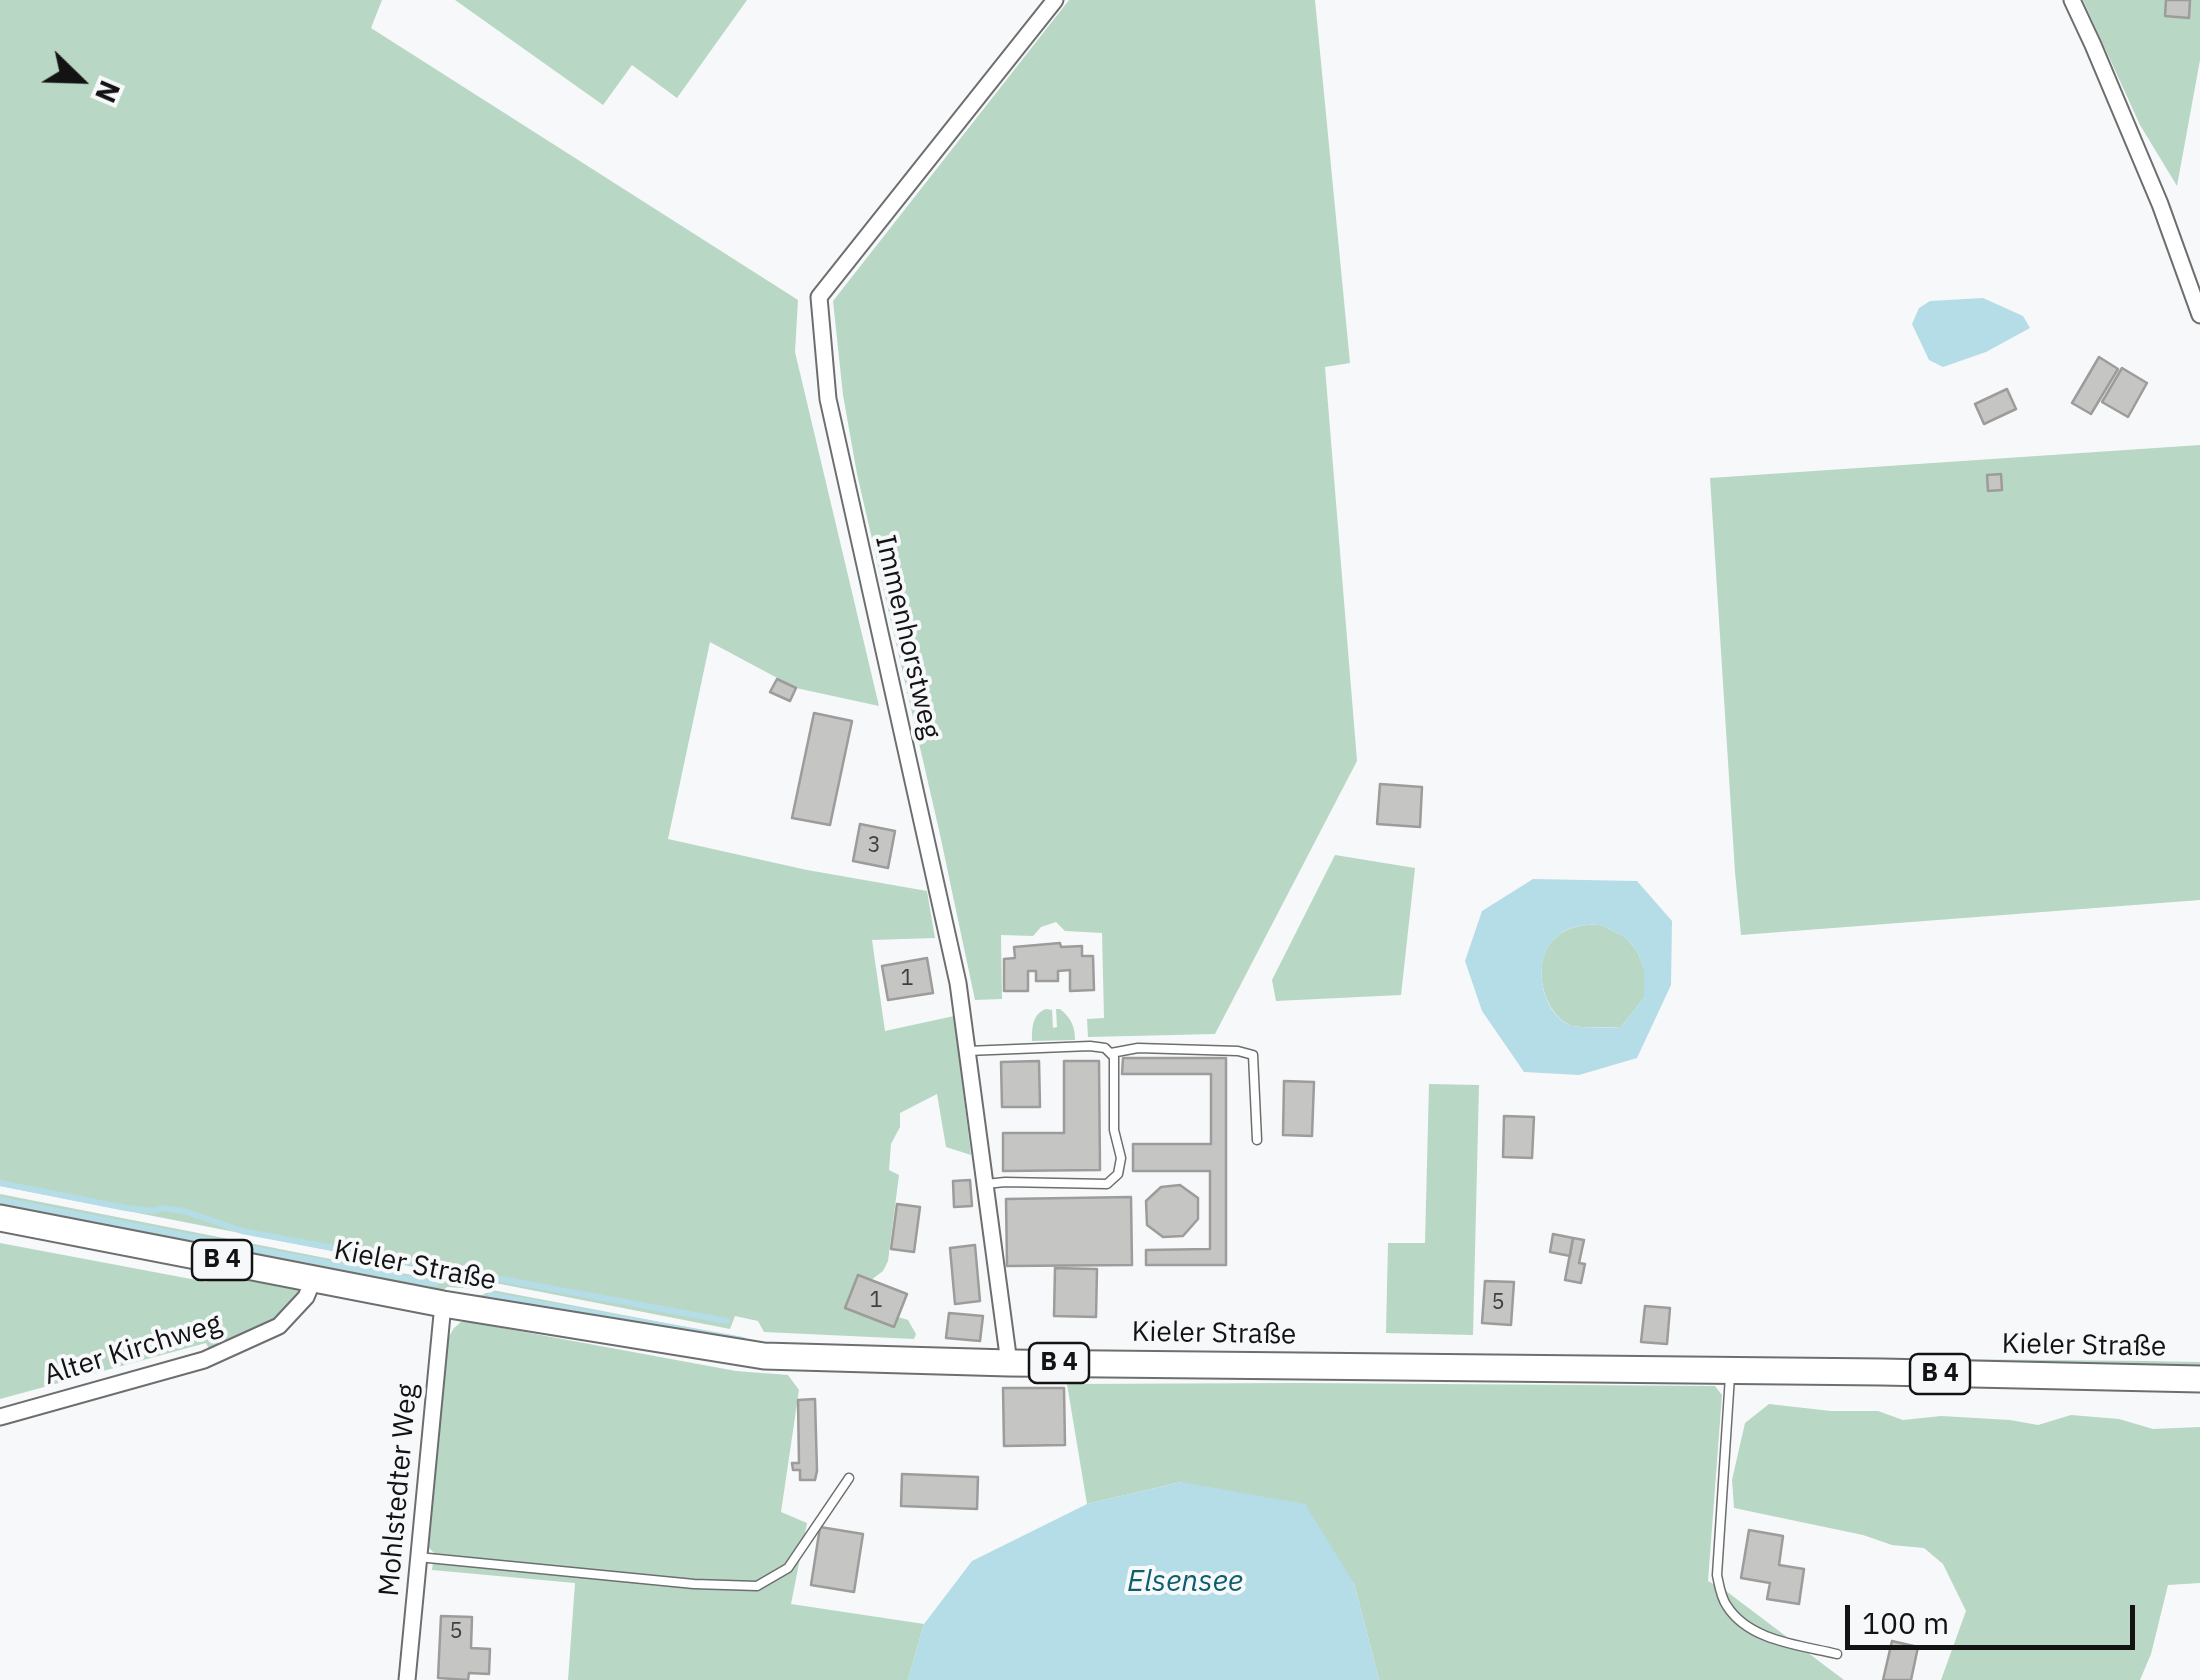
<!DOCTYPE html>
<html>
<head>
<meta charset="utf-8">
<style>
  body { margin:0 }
  #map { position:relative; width:2200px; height:1680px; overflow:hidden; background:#f7f8fa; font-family:"IBM Plex Sans",sans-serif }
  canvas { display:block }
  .north { position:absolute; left:30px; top:30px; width:100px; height:100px; -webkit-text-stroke:8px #f7f8fa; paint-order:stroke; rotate:113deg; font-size:28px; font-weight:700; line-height:40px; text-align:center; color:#131314 }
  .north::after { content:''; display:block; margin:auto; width:35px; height:45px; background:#131314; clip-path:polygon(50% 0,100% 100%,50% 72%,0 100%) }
  .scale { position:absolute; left:1845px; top:1605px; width:290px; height:45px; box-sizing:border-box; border:5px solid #131314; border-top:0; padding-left:12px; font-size:30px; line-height:35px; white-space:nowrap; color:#131314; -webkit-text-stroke:8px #f7f8fa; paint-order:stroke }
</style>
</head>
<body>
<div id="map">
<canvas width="2200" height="1680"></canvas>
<div class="north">N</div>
<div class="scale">100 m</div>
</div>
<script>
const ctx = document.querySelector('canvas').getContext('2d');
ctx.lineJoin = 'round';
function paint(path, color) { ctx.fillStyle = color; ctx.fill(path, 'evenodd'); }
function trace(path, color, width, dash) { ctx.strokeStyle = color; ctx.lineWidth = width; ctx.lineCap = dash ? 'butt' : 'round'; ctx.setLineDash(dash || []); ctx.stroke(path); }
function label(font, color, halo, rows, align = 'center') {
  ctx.font = font + ' "IBM Plex Sans",sans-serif'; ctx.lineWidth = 8; ctx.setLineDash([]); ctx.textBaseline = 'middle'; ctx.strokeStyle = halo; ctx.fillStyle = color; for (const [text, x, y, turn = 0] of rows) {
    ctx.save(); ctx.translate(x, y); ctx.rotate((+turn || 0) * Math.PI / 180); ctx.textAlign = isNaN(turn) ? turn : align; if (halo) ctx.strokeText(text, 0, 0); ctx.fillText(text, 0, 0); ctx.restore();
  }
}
const green = new Path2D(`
  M0,0H382L371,28L798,300L795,352L879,706L796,688L710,642L668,839L807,870L927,891L935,938L872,940L885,1031L954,1016L971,1155L946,1147L937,1094L900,1113V1127L891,1144L889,1170L899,1175L888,1261L883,1271L871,1280L858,1275L845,1308L893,1327L898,1317L908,1320L916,1334L914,1339L764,1332L758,1321L735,1316L730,1329L0,1186Z
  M455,0H747L677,98L632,65L603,105Z
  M1069,0H1315L1350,363L1325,367L1357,761L1215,1034L1088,1037L1087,1019L1104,1018L1102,933L1065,931L1056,922L1041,927L1033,936L1001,935L1002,999L975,1000L939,830L857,474L843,395L833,301Z
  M2083,0H2200V60L2177,186L2140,125Z
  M2200,445V900L1741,935L1735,872L1710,478Z
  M1335,855L1415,868L1401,995L1276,1001L1272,980Z
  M1599,924L1625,937L1637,951L1644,969V998L1620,1028C1610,1027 1579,1028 1572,1026C1541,1013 1531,960 1555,938C1568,926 1583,925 1599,924Z
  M1046,1009L1052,1010L1053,1028L1057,1027L1056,1009H1060C1071,1018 1075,1026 1075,1040L1032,1041C1032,1028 1032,1014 1046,1009Z
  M1429,1084L1479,1085L1473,1335L1386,1333L1388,1243H1425Z
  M0,1194L422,1277L480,1287L477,1289L447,1287L442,1291L418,1287L0,1206Z
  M0,1243L207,1282L210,1271L297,1287L300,1292L299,1298L274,1320L210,1351L206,1343L0,1399Z
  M492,1290L755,1340L756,1342L455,1294L482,1295Z
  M461,1322H470L736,1371L788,1375L799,1390L781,1512L807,1523L791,1604L924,1624L908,1680H568L575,1583L432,1570L434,1553L427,1546L445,1343L454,1328Z
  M1736,1357L2145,1361L2200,1362V1367L1737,1359Z
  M1299,1383L1715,1386L1722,1395L1708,1581L1726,1591L1844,1680H1379L1354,1583L1181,1482L1087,1504L1067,1384Z
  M1769,1404L1831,1411H1878L1903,1420L1941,1416L2010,1420L2038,1425L2071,1415L2119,1419L2153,1429L2200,1427V1583L2168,1585L2151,1654L2140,1680H1941L1966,1611L1943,1564L1924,1548L1892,1545L1863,1535L1734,1508L1732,1480L1745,1423Z`);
const water = new Path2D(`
  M1983,298L2023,316L2030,328L1986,352L1943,367L1929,360L1912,324L1919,308L1930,301Z
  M1533,879L1637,881L1672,921L1671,985L1637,1058L1579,1075L1524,1072L1482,1011L1465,961L1482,911ZM1599,924L1625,937L1637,951L1644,969V998L1620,1028C1610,1027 1579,1028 1572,1026C1541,1014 1531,961 1555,938C1567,926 1583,925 1599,924Z
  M1181,1482L1305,1504L1354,1583L1379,1680H908L924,1624L972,1561L1087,1504Z`);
const stream = new Path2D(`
  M0,1183L126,1208L152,1211L165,1208L187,1212L242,1231L727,1321
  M0,1200L435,1284
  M491,1295L743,1340`);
const building = new Path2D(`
  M2166,0H2190L2189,18L2165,16Z
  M2099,357L2118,369L2091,414L2072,403Z
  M2122,368L2147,383L2128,417L2102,402Z
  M2007,389L2016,409L1984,424L1975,404Z
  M2001,474L2002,490L1988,491L1987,475Z
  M777,679L796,688L790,701L770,692Z
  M814,713L852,721L830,825L792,818Z
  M1380,784L1422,787L1420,827L1377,824Z
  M860,824L895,831L888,868L853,861Z
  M1060,943L1061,947L1082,946V956H1093L1094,990L1070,991V970L1058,971V981H1036V971H1028V991H1004V959L1015,958L1014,947Z
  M927,958L933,993L888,1000L882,966Z
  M1123,1058H1226V1265H1146V1250L1210,1249V1171H1133V1144H1211V1074H1122Z
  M1039,1061L1040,1107H1002L1001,1062Z
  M1064,1061H1099L1100,1170L1003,1171V1133H1064Z
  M1284,1081L1314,1082L1312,1136L1283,1135Z
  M1504,1116L1534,1117L1532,1158L1503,1157Z
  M970,1180L972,1206L954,1207L953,1181Z
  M1180,1185L1198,1198V1219L1183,1236L1163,1237L1147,1225L1146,1201L1161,1187Z
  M1131,1197L1132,1265L1007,1266L1006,1199Z
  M897,1204L920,1207L914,1252L891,1249Z
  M1553,1234L1573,1238L1570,1256L1550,1252Z
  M1573,1238L1584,1240L1579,1263L1585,1264L1581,1283L1565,1280Z
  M975,1245L980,1301L955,1304L950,1248Z
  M1055,1268L1097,1269L1096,1317L1054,1316Z
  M858,1275L907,1294L894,1327L845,1308Z
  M1485,1281L1514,1282L1511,1325L1482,1323Z
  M1645,1306L1670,1308L1667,1344L1641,1342Z
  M949,1313L983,1316L980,1341L946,1338Z
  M1003,1388H1064L1065,1445L1004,1446Z
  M815,1399L817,1471L815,1480H800V1470H793L792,1463H799L798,1400Z
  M902,1474L978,1477L977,1509L901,1506Z
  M820,1527L863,1534L854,1592L811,1585Z
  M1749,1530L1783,1536L1779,1565L1804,1569L1799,1604L1767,1599L1770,1583L1741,1578Z
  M441,1616L472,1617L471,1648L490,1649L489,1674L469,1673L468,1680L438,1678Z
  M1892,1641L1918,1647L1911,1680H1883Z`);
const service = new Path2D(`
  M967,1051L1090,1046L1105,1048L1114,1057V1130L1121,1158L1118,1174L1107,1184L1005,1182L986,1184
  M1111,1053L1138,1048L1238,1051L1253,1055L1257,1140
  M1730,1376L1717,1575C1719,1585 1721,1598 1727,1606C1749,1641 1800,1645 1837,1654
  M418,1557L694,1584L757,1586L788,1568L849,1478`);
const minor = new Path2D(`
  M2072,0L2093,45L2160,204L2200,315
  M1009,1363L958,983L828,399L819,297L1055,0
  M0,1417L204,1360L279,1326L306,1297L314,1278
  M407,1680L443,1304`);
const primary = new Path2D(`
  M0,1218L443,1304L764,1356L1009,1363L1882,1372L2200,1379`);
const numberNames = [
  ["3",874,846],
  ["1",907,979],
  ["1",876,1301],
  ["5",1498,1303],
  ["5",456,1632]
];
const shields = [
  [222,1260,60],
  [1059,1363,60],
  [1940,1374,60]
];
const shieldNames = [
  ["B 4",222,1260],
  ["B 4",1059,1363],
  ["B 4",1940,1374]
];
const streetNames = [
  ["Immenhorstweg",907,637,77],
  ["Kieler Straße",415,1266,11],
  ["Kieler Straße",1214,1334,1],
  ["Kieler Straße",2084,1346,1],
  ["Alter Kirchweg",133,1350,-17],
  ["Mohlstedter Weg",399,1490,-85]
];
const waterNames = [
  ["Elsensee",1185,1582]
];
paint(green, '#b9d7c5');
paint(water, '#b4dde7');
trace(stream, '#b4dde7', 6);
paint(building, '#c5c5c3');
trace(building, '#9d9c9b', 2.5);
trace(service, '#6d6e6f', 11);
trace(minor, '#6d6e6f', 19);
trace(primary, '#6d6e6f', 29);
trace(service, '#fff', 8);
trace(minor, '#fff', 15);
trace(primary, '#fff', 25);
label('22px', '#404040', null, numberNames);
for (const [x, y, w] of shields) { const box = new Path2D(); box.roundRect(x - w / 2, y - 20, w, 40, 8); ctx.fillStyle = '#f7f8fa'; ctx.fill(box); trace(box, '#131314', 2.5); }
label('bold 25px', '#131314', null, shieldNames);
label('28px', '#131314', '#f7f8fa', streetNames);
label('italic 30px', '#0e5f6e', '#f7f8fa', waterNames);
</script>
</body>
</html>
